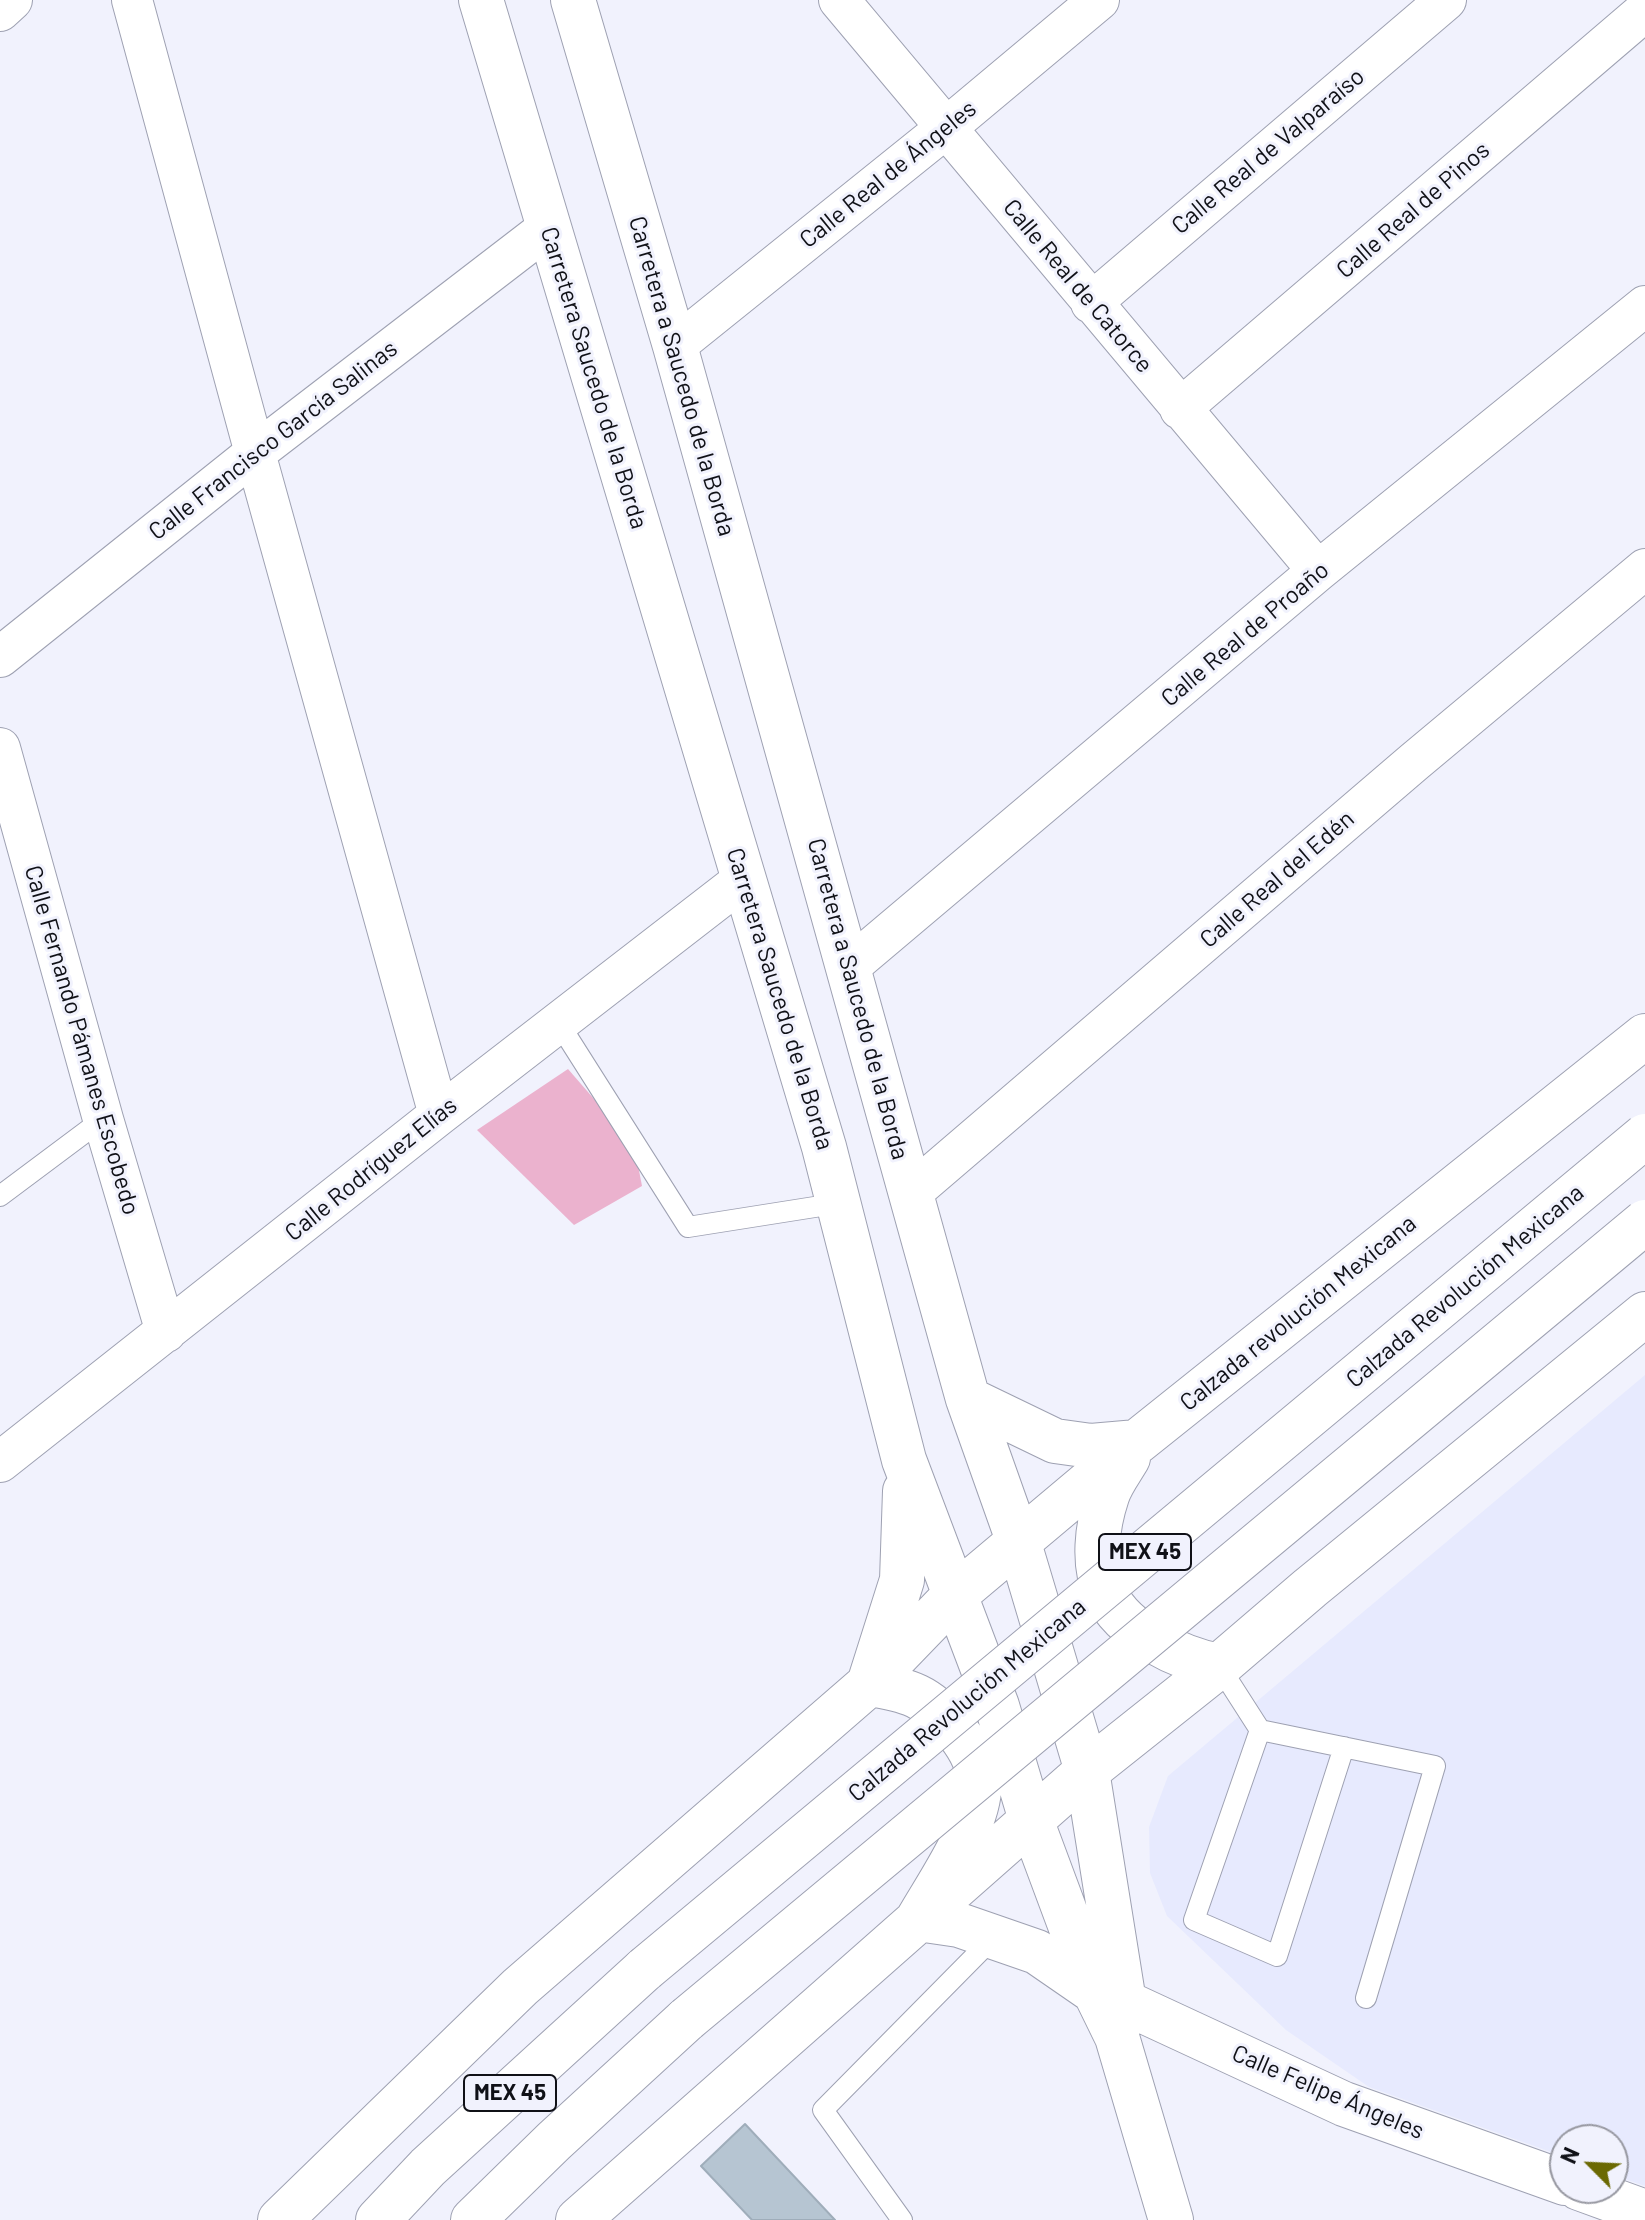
<!DOCTYPE html>
<html>
<head>
<meta charset="utf-8">
<style>
  body { margin:0 }
  #map { position:relative; width:1645px; height:2220px; overflow:hidden; background:#f1f2fd; font-family:Barlow,sans-serif }
  canvas { display:block }
  .north { position:absolute; left:1549px; top:2124px; width:80px; height:80px; box-sizing:border-box; background:#f1f2fd; border:2px solid #9798a1; border-radius:50%; rotate:294deg; font-size:22px; font-weight:700; line-height:32px; text-align:center; color:#101117 }
  .north::after { content:''; display:block; margin:auto; width:28px; height:36px; background:#6b6903; clip-path:polygon(50% 0,100% 100%,50% 72%,0 100%) }
</style>
</head>
<body>
<div id="map">
<canvas width="1645" height="2220"></canvas>
<div class="north">N</div>
</div>
<script>
const ctx = document.querySelector('canvas').getContext('2d');
ctx.lineJoin = 'round';
function paint(path, color) { ctx.fillStyle = color; ctx.fill(path, 'evenodd'); }
function trace(path, color, width, dash) { ctx.strokeStyle = color; ctx.lineWidth = width; ctx.lineCap = dash ? 'butt' : 'round'; ctx.setLineDash(dash || []); ctx.stroke(path); }
function label(font, color, halo, rows, align = 'center') {
  ctx.font = font + ' Barlow,sans-serif'; ctx.lineWidth = 6; ctx.setLineDash([]); ctx.textBaseline = 'middle'; ctx.strokeStyle = halo; ctx.fillStyle = color; for (const [text, x, y, turn = 0] of rows) {
    ctx.save(); ctx.translate(x, y); ctx.rotate((+turn || 0) * Math.PI / 180); ctx.textAlign = isNaN(turn) ? turn : align; if (halo) ctx.strokeText(text, 0, 0); ctx.fillText(text, 0, 0); ctx.restore();
  }
}
const built = new Path2D(`
  M1645,1375V2186L1613,2175V2140H1565V2157L1369,2087L1286,2030L1167,1916L1150,1873L1149,1827L1168,1776Z`);
const green = new Path2D(`
  M568,1069L634,1145L642,1186L574,1225L477,1130Z`);
const building = new Path2D(`
  M745,2124L835,2220H752L701,2166Z`);
const service = new Path2D(`
  M558,1022L688,1227L840,1203
  M0,1196L103,1119
  M1219,1666L1260,1730L1435,1766L1366,1998
  M1260,1730L1194,1920L1277,1956L1344,1747
  M902,2220L823,2110L995,1936`);
const minor = new Path2D(`
  M132,0L255,453L439,1115
  M839,0L1318,571
  M0,11L12,0
  M1091,303L1446,0
  M675,346L946,128L1099,0
  M1180,409L1645,11
  M0,657L255,453L549,227
  M0,748L103,1119L166,1332
  M849,967L1318,571L1645,306
  M911,1193L1414,762L1645,569
  M0,1462L439,1115L744,879`);
const tertiary = new Path2D(`
  M481,0L824,1147L904,1460L997,1706L1031,1820L1095,1992L1117,2037L1171,2220
  M573,0L675,346L968,1399L1018,1540L1087,1771L1124,2002L1119,2025
  M968,1399L1055,1441L1091,1446L1137,1442
  M1128,1458C1121,1470 1111,1483 1107,1496C1097,1526 1092,1565 1106,1594C1123,1632 1181,1659 1219,1666
  M905,1491L902,1580L869,1684C909,1690 928,1696 954,1728C965,1741 977,1760 979,1778C984,1819 938,1884 918,1919L959,1925L1037,1952L1095,1992L1124,2002L1344,2104L1565,2183
  M1579,2188L1645,2212
  M280,2220L520,1987L869,1684L955,1595L1137,1442L1645,1036
  M578,2220L1087,1771L1219,1666L1310,1588L1645,1314`);
const primary = new Path2D(`
  M378,2220L428,2167L645,1969
  M473,2220L554,2141L687,2019`);
const primaryBridge = new Path2D(`
  M645,1969L1645,1136
  M687,2019L1645,1222`);
const shields = [
  [1145,1552,92],
  [510,2093,92]
];
const shieldNames = [
  ["MEX 45",1145,1552],
  ["MEX 45",510,2093]
];
const streetNames = [
  ["Calle Real de Valparaíso",1268,151,-40],
  ["Calle Real de Ángeles",888,174,-39],
  ["Calle Real de Pinos",1413,210,-41],
  ["Calle Real de Catorce",1078,286,50],
  ["Carretera a Saucedo de la Borda",682,376,74],
  ["Carretera Saucedo de la Borda",594,378,73],
  ["Calle Francisco García Salinas",273,440,-38],
  ["Calle Real de Proaño",1245,634,-40],
  ["Calle Real del Edén",1277,879,-41],
  ["Carretera Saucedo de la Borda",780,999,73],
  ["Carretera a Saucedo de la Borda",858,999,75],
  ["Calle Fernando Pámanes Escobedo",82,1040,74],
  ["Calle Rodríguez Elías",371,1169,-39],
  ["Calzada Revolución Mexicana",1465,1286,-40],
  ["Calzada revolución Mexicana",1298,1313,-39],
  ["Calzada Revolución Mexicana",967,1700,-40],
  ["Calle Felipe Ángeles",1328,2092,23]
];
paint(built, '#e7eafe');
paint(green, '#ebb2ce');
paint(building, '#b6c5d2');
trace(building, '#9fadba', 2);
trace(service, '#9ea1b2', 22);
trace(minor, '#9ea1b2', 42);
trace(tertiary, '#9ea1b2', 46);
trace(primary, '#9ea1b2', 46);
trace(service, '#fff', 20);
trace(minor, '#fff', 40);
trace(tertiary, '#fff', 44);
trace(primary, '#fff', 44);
trace(primaryBridge, '#9ea1b2', 46, []);
trace(primaryBridge, '#fff', 44);
for (const [x, y, w] of shields) { const box = new Path2D(); box.roundRect(x - w / 2, y - 18, w, 36, 6); ctx.fillStyle = '#f1f2fd'; ctx.fill(box); trace(box, '#101117', 2); }
label('bold 22px', '#101117', null, shieldNames);
label('24px', '#101117', '#f1f2fd', streetNames);
</script>
</body>
</html>
